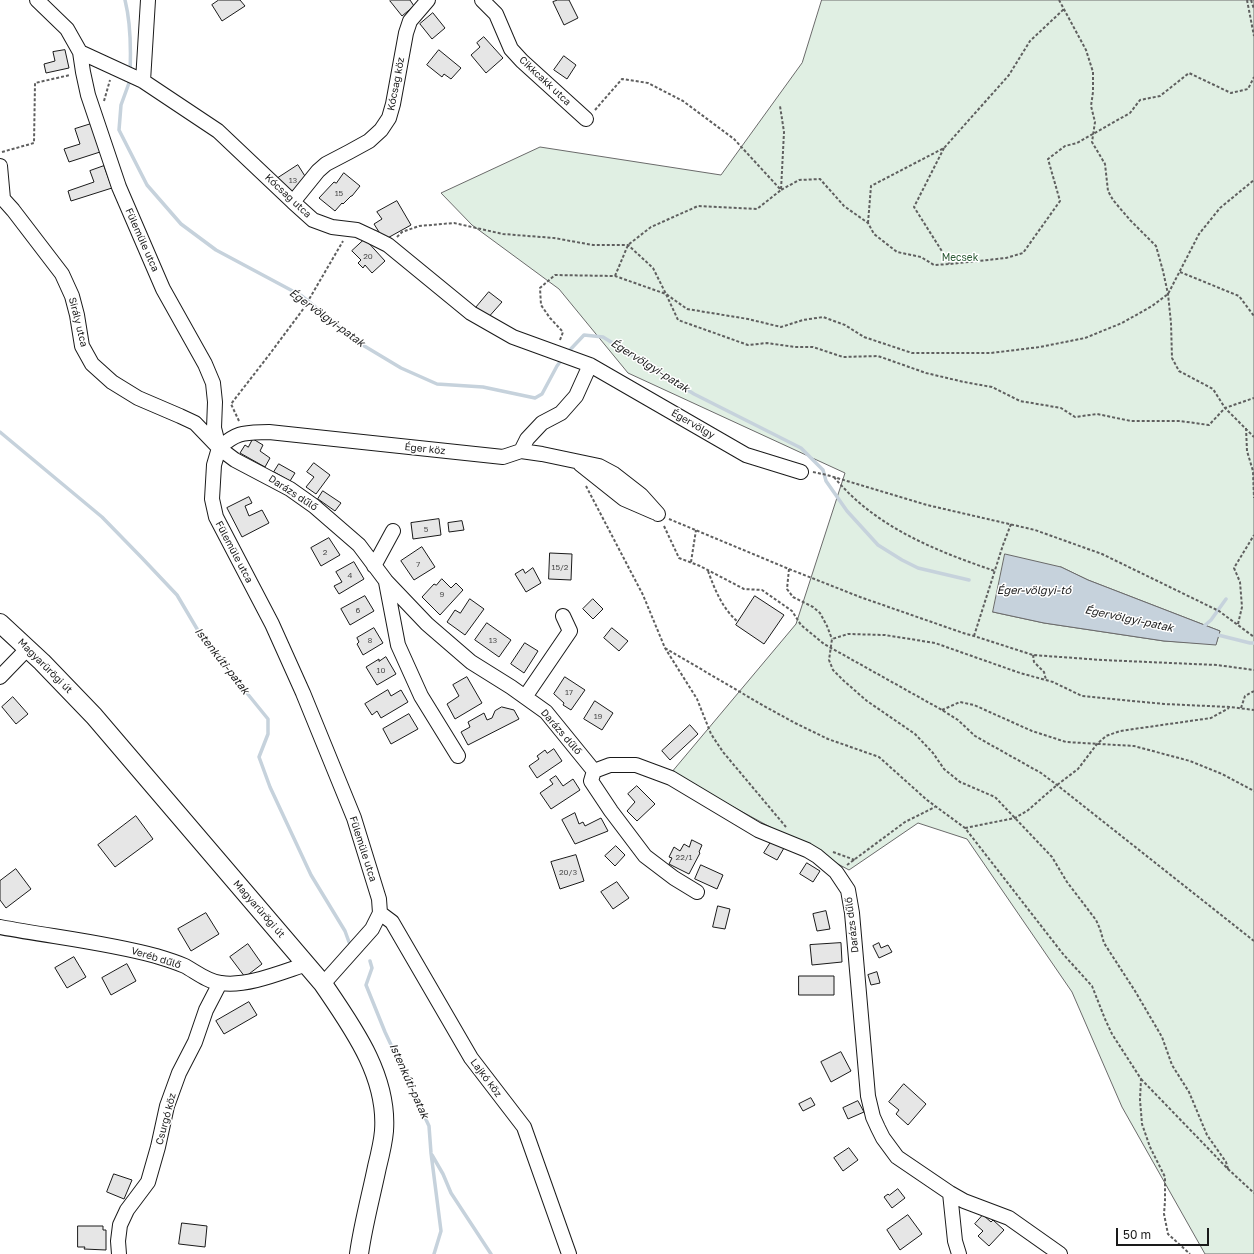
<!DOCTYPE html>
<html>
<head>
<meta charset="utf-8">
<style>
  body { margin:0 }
  #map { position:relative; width:1254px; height:1254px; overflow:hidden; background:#fff; font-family:"Golos Text",sans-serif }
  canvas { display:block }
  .scale { position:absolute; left:1116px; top:1228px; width:93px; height:18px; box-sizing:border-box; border:2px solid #1a1a1a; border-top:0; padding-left:5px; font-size:12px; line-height:14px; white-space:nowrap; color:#1a1a1a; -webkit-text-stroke:3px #fff; paint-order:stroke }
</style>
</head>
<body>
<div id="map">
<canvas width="1254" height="1254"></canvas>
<div class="scale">50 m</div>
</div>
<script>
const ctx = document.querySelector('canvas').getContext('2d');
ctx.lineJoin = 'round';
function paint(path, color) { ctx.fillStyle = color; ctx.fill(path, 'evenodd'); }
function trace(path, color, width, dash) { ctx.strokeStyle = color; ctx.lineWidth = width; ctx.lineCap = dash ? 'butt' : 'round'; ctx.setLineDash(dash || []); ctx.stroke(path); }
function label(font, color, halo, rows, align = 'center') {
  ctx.font = font + ' "Golos Text",sans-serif'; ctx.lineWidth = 3; ctx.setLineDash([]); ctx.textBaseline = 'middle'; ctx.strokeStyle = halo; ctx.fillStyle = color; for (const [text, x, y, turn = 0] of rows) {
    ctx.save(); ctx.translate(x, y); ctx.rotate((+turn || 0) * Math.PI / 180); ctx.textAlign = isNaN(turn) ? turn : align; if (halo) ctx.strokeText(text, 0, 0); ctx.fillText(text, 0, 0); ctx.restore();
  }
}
const green = new Path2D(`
  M822,0H1254V1254H1205L1122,1107L1072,992L967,839L918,823L849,870L671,773L796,624L845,473L628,373L559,289L472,225L441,193L540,147L721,175L802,63ZM1061,567L1088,580L1220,631L1216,644L1164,641L1044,623L993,612Z`);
const water = new Path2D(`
  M1005,554L1061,567L1088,580L1220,631L1216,645L1164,641L1044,623L993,612Z`);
const stream = new Path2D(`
  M125,0C130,20 131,50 130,72
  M129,78V83L121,105L119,130L147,185L181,224L216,250L302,296L323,313L356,341L401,368L437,384L483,387L535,398L542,394L557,366L563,358
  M567,353L584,335L603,337L694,394L801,448L823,470L826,481L847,511L878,545L902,560L918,568L969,580
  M0,432L102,517L142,558L177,595L203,639L268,719V734L259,757L270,787L311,875L345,931L349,942
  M1203,627L1211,620L1226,599
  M1214,634L1250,643H1254
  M370,961L372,968L366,985L385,1032L429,1126L431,1153L441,1231L434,1254
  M432,1155L443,1174L451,1193L491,1254`);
const building = new Path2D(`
  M219,0H240L245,6L222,21L212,5Z
  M391,0H410L414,6L402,16L390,1Z
  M558,0H569L578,18L564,25L553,2Z
  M433,13L445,28L432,39L420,24Z
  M484,37L503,58L486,73L471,55L480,47L477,43Z
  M65,50L69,68L46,73L44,64L55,61L53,52Z
  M439,50L461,68L451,79L444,74L442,77L427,65Z
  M564,56L576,65L567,79L554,70Z
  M91,124L100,152L69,162L64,149L80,144L75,129Z
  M298,165L308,181L288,194L278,178Z
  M104,166L112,188L71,201L68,191L94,182L90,171Z
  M344,173L360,186L352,196H351L343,204L342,203L335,211L319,198L334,182L336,183Z
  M397,201L411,225L384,240L374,224L382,219L377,212Z
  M365,239L385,261L372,273L365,265L363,268L358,263L361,260L352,251Z
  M489,292L502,302L486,320L474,310Z
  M253,439L263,445L260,451L270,458L265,467L240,453L245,445L248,447Z
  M314,463L330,475L316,494L306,487L314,477L307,472Z
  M279,464L295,473L290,481L274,472Z
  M323,491L341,503L335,511L318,499Z
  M249,497L252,503L245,506L249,516L262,510L269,523L242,537L227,508Z
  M439,519L441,535L413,539L411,523Z
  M462,521L464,530L449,532L448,523Z
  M329,538L340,555L321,566L311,548Z
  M422,547L435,567L414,580L401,561Z
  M550,553L572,554L571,580L549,579Z
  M354,562L364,579L339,594L334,586L342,582L336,572Z
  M533,568L541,583L526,592L515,574L523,569L525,573Z
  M442,579L451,588L456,583L463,590L440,615L422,597L434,584L436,585Z
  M365,596L374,611L350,625L341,609Z
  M755,596L784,615L764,644L736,625Z
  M470,599L484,609L465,635L447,622L455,610L460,613Z
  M593,599L603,609L593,619L583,609Z
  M487,623L511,640L499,657L475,640Z
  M374,628L383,643L363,655L357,644L359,642L357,638Z
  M612,628L628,641L619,651L604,638Z
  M525,643L538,651L524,673L511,664Z
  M386,657L396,674L377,685L366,667L379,659V661Z
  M467,677L482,703L455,719L447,704L459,696L453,685Z
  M565,677L585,690L571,710L563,705L564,703L554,694Z
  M388,690L391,696L401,690L408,702L381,718L377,711L372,715L365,704Z
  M13,697L28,714L16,724L2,707Z
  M595,701L613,713L602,730L584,719Z
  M502,707L514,710L519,719L468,745L461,732L470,727L468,722L484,713L487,720L492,718L495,711Z
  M409,714L418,729L391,744L383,729Z
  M690,725L698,734L670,760L662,751Z
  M554,749L562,761L537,778L529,766L539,759L537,756L545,750L547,753Z
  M556,776L563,786L573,779L580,790L551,809L540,793L553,784L550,780Z
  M637,786L655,804L637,821L627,811L635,802L628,794Z
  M575,813L579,824L583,822L585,826L601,818L608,831L575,844L562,820Z
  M136,816L153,839L115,867L98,845Z
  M692,840L702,845L699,852L700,853L689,874L669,864L672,858L669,857L674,847L680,851L684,844L689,847Z
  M771,842L784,848L777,860L764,853Z
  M616,846L625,855L615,866L605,856Z
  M576,855L584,881L560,889L551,862Z
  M807,863L820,871L813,882L800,874Z
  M701,865L723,875L717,889L695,879Z
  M16,869L31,889L6,908L0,900V881Z
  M617,882L629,898L613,909L601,892Z
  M718,906L730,909L725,929L713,927Z
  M826,911L830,929L817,931L813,914Z
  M206,913L219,934L191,951L178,929Z
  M841,943L842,962L812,965L810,945Z
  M879,943L881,948L888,945L892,952L879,958L873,946Z
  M248,944L262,964L245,977L230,957Z
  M74,957L86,977L67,988L55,968Z
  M127,964L136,981L111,995L102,978Z
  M877,972L880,983L871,985L868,975Z
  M799,976H834V995H799Z
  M249,1002L257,1015L224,1034L216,1021Z
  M841,1052L851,1071L831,1082L821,1062Z
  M904,1084L926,1104L908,1125L896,1114L899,1110L889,1102Z
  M811,1098L815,1105L803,1111L799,1104Z
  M858,1101L864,1112L848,1119L843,1108Z
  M849,1148L858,1160L843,1171L834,1158Z
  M114,1174L132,1180L124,1199L107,1192Z
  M898,1189L905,1198L892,1208L884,1197L888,1194L889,1195Z
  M908,1215L922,1234L900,1250L887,1230Z
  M983,1215L991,1222L993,1220L1004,1230L989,1246L978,1236L983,1231L975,1224Z
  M182,1223L207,1226L205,1247L179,1244Z
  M78,1226H103V1230H106V1250L84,1249L85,1247H78Z`);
const path = new Path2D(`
  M1059,0L1086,50L1093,72V92L1091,106L1095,122L1092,142L1105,164L1108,191L1113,200L1130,220L1156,246L1163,271L1168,294L1171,323L1172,358L1179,371L1213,389L1225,408L1254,437
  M1247,0L1254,36
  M1251,0L1254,9
  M104,101L110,80
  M595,110L622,79L648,83L683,101L734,139L781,190L799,180L820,179L844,206L868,223L874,234L897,252L921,257L934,265L950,264L1006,258L1023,253L1060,201L1048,159L1065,146L1077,143L1130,113L1140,100L1160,96L1189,73L1231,93L1248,89L1254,77
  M944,148L914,207L950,264
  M2,152L34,143L35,83L70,75
  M868,223L871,186L944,148L1009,75L1030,41L1064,9
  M397,237L402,232L419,226L454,223L503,234L554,238L593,245H628L653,268L666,294L687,309L748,319L781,327L803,320L823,317L845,325L864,337L912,353H991L1040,347L1085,338L1122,323L1152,306L1168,294L1199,234L1220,208L1254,180
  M1180,272L1239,296L1254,316
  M615,276L628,245L651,227L698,206L757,209L781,190L784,132L780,106
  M560,340L563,332L550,318L541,305L540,288L555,275L615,276L666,294L678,320L748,345L767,343L795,347H813L843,357L878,356L926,373L964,382L992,387L1020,401L1061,408L1075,417L1097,414L1131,421H1180L1209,425L1225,408L1254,398
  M239,421L231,404L269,355L304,308L343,241
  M1246,428L1247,451L1253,471L1254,498
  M813,472L827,475L927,505L1035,530L1102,554L1219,611L1254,637
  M834,477C875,527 936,551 995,571
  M586,486L643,595L665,648L697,699L711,734L723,752L786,827
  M669,519L789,569L860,597L966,634L974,636L1033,655L1102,660L1217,665L1254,670
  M664,526L679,558L700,566L744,589L762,590L792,611L801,625L824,644L942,710L958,720L975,736L1041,773L1057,785L1254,941
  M691,562L696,530
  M789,569L787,589L793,597L813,607L820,613L827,626L832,639
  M708,571C715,590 722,608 738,622
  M1238,624L1242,607L1240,582L1234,568L1254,535
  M974,636L1003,545L1011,524
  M665,648L764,706L795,723L828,739L879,757L927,800L965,828L1063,954L1092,986L1105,1019L1112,1034L1141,1079L1140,1100L1142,1124L1150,1147L1165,1177V1201L1164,1214L1168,1234L1190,1254
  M1033,655L1034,662L1044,672L1046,680
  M1241,708L1245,696L1254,691
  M942,710L960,702L974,705L1032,731L1066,742L1134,746L1190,761L1222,774L1254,791
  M965,828L1015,818L1027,811L1057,785L1078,769L1097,744L1106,736L1120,731L1211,718L1229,708
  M833,852L855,860
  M847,865L905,822L935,807
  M1141,1079L1228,1169L1254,1193
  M1228,1169L1226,1162L1207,1135L1189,1092L1172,1065L1162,1037L1135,991L1104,943L1100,929L1096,920L1067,882L1052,857L995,797L960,782L944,769L933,753L915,734L867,701L844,681L833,670L829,660L832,639L848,634L885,635L935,643L1020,673L1053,682L1082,696L1164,704L1230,707L1254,710`);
const minor = new Path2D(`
  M37,0L67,29L80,52L83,72L88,95L119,187L163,289L205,364L213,383L215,402L214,428L219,448L214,465L212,499L216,517L272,624L303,693L354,818L379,899L380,913L372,929L323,984
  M482,0L496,14L511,49L522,61L586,119
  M80,52L143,81L218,131L293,202L313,220L332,227L357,230L372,237L388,245L471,313L513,337L590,365L746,455L801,472
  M143,81L148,0
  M0,166L3,199
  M0,198L3,199L13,210L62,274L72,296L77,315L82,346L92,364L112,382L138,398L180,416L195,423L219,448L235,460L290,489L314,506L359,545L386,581L427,624L471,662L511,687L546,712L594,771
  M293,202L318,171L326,164L349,152L369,141L381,130L389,118L393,104L406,33L410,21L428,0
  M219,448C238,431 245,433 269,432L503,457L521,451L542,454L599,466L614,474L641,495L658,514
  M521,451L527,439L542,423L561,413L576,396L590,365
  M580,464L624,499L654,512
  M374,566L393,531
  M386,582L398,645L421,696L458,756
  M0,677L28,648
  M525,697L570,631L563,616
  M697,892L674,878L645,856L611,811L591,781L594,771L610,765H636L671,778L758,830L807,850L817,856L836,872L848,890L852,913L868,1096L873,1117L878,1128L883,1138L897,1157L950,1193L964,1201L1009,1218L1060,1254
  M380,913L392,922L471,1058L524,1127L569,1254
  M0,927C53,937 104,942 156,956C166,959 176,962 185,966C196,972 208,982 221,983C247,987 282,972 307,964
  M950,1193L955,1241L959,1254
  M119,1254L118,1241L120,1225L127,1210L148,1182L158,1147L167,1106L179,1073L195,1042L206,1010L220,983`);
const major = new Path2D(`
  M0,623L42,662L94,716L323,984C353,1028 388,1076 384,1131C383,1143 380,1155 377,1167C371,1196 363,1225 359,1254`);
const numberNames = [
  ["13",293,180],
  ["15",339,193],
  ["20",368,256],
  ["5",426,529],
  ["2",325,552],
  ["7",418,564],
  ["15/2",560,567],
  ["4",350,575],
  ["9",442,594],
  ["6",358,610],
  ["8",370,640],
  ["13",493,640],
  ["10",381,670],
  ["17",569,692],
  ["19",598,716],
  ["22/1",684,857],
  ["20/3",568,872]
];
const streetNames = [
  ["Cikkcakk utca",545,81,43],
  ["Kócsag köz",396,84,-79],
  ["Kócsag utca",288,196,43],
  ["Fülemüle utca",142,240,66],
  ["Sirály utca",78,322,76],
  ["Égervölgy",693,424,30],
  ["Éger köz",425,449,6],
  ["Darázs dűlő",293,493,33],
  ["Fülemüle utca",234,552,62],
  ["Magyarürögi út",45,666,45],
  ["Darázs dűlő",561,732,49],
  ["Fülemüle utca",363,849,72],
  ["Magyarürögi út",259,909,49],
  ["Darázs dűlő",852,925,-97],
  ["Veréb dűlő",156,958,17],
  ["Lajkó köz",486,1078,53],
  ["Csurgó köz",166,1119,-75]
];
const parkNames = [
  ["Mecsek",960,258]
];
const waterNames = [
  ["Égervölgyi-patak",327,318,36],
  ["Égervölgyi-patak",650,366,32],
  ["Éger-völgyi-tó",1034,591],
  ["Égervölgyi-patak",1129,619,12],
  ["Istenkúti-patak",222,661,52],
  ["Istenkúti-patak",409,1081,66]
];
paint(green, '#e0efe3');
trace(green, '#6a6a6a', 1);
paint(water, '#c6d2dc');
trace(water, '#6a6a6a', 1);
trace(stream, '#c6d2dc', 3.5);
paint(building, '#e6e6e6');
trace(building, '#1a1a1a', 1);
trace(minor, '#1a1a1a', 16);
trace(major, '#1a1a1a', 20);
trace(path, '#5f5f5f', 2, [3, 2]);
trace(minor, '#fff', 14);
trace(major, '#fff', 18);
label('8px', '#4d4d4d', null, numberNames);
label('10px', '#1a1a1a', '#fff', streetNames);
label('10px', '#2b5a34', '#fff', parkNames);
label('italic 11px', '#1a1a1a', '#fff', waterNames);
</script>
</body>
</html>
